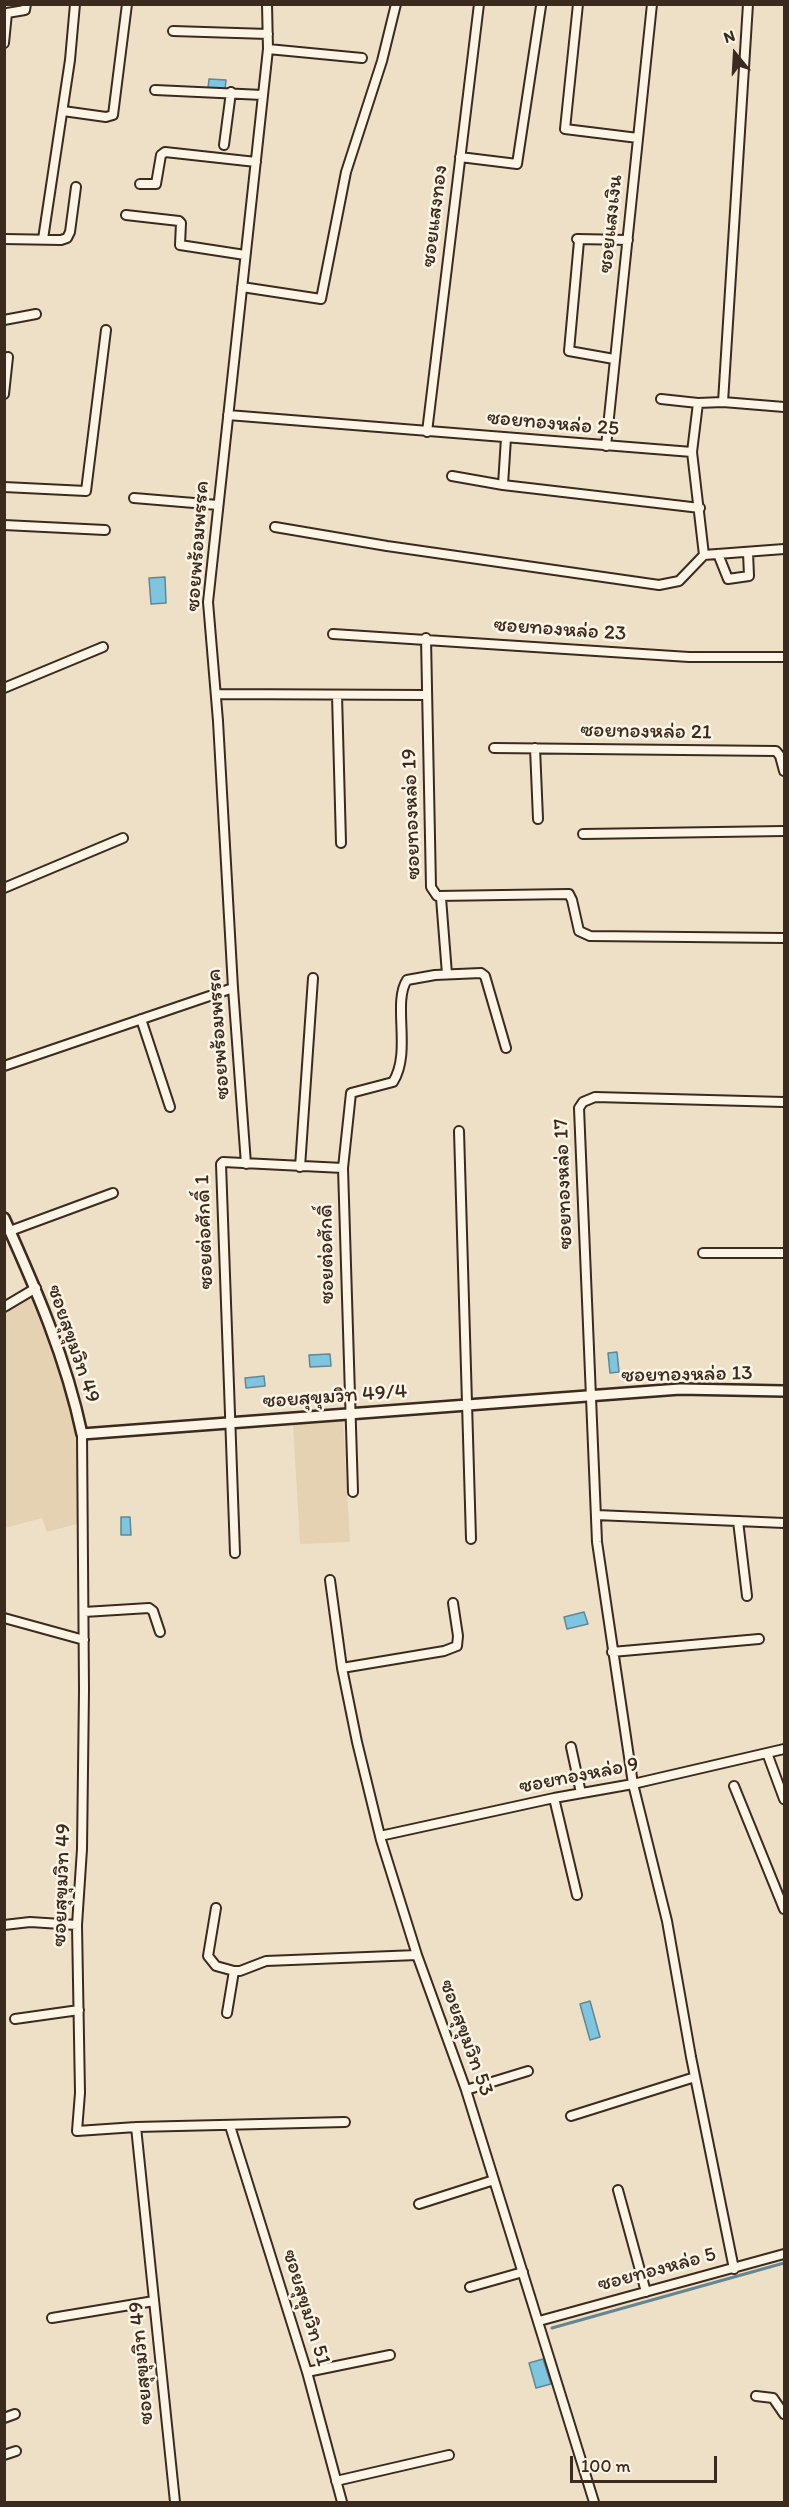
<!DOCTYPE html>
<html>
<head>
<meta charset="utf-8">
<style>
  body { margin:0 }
  #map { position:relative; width:789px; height:2507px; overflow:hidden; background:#eee0c7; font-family:Itim,sans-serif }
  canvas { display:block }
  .frame { position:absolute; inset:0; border:6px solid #3b2a1e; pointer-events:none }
  .north { position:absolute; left:705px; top:24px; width:60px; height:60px; -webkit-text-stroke:4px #fcf5e5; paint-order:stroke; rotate:342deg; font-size:16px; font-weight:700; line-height:24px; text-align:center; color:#3b2a1e }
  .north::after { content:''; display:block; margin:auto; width:21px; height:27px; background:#3b2a1e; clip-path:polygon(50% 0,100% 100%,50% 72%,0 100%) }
  .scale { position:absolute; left:570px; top:2456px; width:147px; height:27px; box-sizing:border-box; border:3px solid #3b2a1e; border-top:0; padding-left:8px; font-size:18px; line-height:21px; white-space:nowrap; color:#3b2a1e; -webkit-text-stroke:4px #fcf5e5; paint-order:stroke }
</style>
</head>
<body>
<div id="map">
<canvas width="789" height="2507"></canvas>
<div class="frame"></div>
<div class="north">N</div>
<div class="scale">100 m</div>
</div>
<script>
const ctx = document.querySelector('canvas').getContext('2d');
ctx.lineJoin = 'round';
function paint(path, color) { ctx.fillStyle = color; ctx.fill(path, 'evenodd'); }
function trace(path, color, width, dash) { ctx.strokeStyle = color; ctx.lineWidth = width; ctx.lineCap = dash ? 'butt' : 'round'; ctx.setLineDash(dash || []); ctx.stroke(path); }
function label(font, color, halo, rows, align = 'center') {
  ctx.font = font + ' Itim,"Playpen Sans Thai",sans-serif'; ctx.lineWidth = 5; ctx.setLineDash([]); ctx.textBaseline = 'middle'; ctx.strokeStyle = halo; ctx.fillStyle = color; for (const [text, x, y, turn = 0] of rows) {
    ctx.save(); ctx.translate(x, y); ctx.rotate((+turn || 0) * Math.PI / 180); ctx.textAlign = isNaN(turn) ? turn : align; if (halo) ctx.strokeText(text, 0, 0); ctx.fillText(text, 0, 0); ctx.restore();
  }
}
const built = new Path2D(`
  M37,1293L84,1435V1522L47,1532L42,1518L5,1528L4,1312Z
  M343,1420L350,1542L300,1544L293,1424Z`);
const water = new Path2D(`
  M209,79L226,80L225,90L208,88Z
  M165,577L166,603L151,604L149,578Z
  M617,1352L619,1372L610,1373L608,1353Z
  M330,1354L331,1366L310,1367L309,1355Z
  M264,1376L265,1386L246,1388L245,1378Z
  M121,1517H130L131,1535H121Z
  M584,1612L588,1624L567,1629L564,1617Z
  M590,2001L600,2037L590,2040L580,2004Z
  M543,2359L551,2384L536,2388L529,2363Z`);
const stream = new Path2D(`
  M552,2328L784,2263`);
const minor = new Path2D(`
  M578,4L565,129L638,138
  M173,31L268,34
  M4,43L7,13L25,10L26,4
  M268,49L362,58
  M155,90L263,95
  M63,111L106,117L113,115L127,4
  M224,145L231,92
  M460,157L517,164L541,6
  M140,184H156L161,155L165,152L256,162
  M126,215L179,221L181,223L180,245L245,255
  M4,239L61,240L67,238L70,232L76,187
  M43,239L70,60L75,4
  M242,287L321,299L346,172L382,61L396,4
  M4,320L36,314
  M614,359L569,351L579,241L577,239L628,240
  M4,394L8,357
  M661,399L698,403
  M723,402L784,407
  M228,415L692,452
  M427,432L479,4
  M606,446L652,4
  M452,476L503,485L700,508
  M503,485L506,438
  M4,487L86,491L106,330
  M134,498L218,505
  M4,525L105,530
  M275,527L387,546L659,585L679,581L704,555
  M718,554L728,579L749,576L748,552
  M704,555L692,452L698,403L723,402L748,4
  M704,555L784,549
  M333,634L689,657H784
  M426,638L431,887L437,896L569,894L572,900L579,931L590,936L784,938
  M4,688L103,647
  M216,694L426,695
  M337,695L341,843
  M494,748L776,751L780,756L784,771
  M535,748L538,819
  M583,834L784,831
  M4,888L123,838
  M441,898L447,974
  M141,1019L170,1107
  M4,1066L233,988
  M459,1131L471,1539
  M246,1164L233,988L218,721L208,602L268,49L267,4
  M300,1167L313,978
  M10,1231L113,1193
  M703,1253H784
  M4,1307L36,1288
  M82,1434L84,1690L82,1849L77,1925L80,2093L77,2131L136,2127L345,2122
  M353,1492L343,1168L351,1093L393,1082C412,1052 392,1003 407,980L435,975L481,973L485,976L506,1048
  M596,1515L784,1523
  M738,1521L747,1596
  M235,1553L221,1164L223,1162L343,1168
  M330,1580L342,1668L357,1742L381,1840L417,1955L466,2090L594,2502
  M84,1612L149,1608L153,1611L160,1632
  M4,1618L84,1640
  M612,1652L759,1639
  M342,1668L444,1651L457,1646L458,1636L453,1603
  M571,1747L581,1793
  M767,1753L784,1799
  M734,1786L784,1909
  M554,1798L577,1895
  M380,1836L554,1798L633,1784L784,1749
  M216,1908L208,1956L216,1966L234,1971H240L266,1961L417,1955
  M4,1925L30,1922L77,1925
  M227,2013L234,1971
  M15,2019L79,2010
  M466,2090L528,2071
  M571,2116L695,2077
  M230,2126L307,2372L342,2502
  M136,2127L175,2502
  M618,2190L646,2292
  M419,2204L494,2180
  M734,2269L691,2057L667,1921L633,1784L597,1542L579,1108L583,1102L595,1097L784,1102
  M470,2287L523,2272
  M52,2318L154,2301
  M539,2321L784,2254
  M307,2372L390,2355
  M756,2396L773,2398L784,2414
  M4,2418L15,2414
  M4,2455L16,2451
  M336,2481L449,2455`);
const tertiary = new Path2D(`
  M4,1218C36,1289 66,1358 82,1434L680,1389L784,1391`);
const streetNames = [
  ["ซอยแสงทอง",435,216,-83],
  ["ซอยแสงเงิน",611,224,-84],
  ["ซอยทองหล่อ 25",553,424,5],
  ["ซอยพร้อมพรรค",198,546,-86],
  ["ซอยทองหล่อ 23",560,630,4],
  ["ซอยทองหล่อ 21",646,732,1],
  ["ซอยทองหล่อ 19",412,814,-92],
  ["ซอยพร้อมพรรค",219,1034,-94],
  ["ซอยทองหล่อ 17",564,1184,-92],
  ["ซอยต่อศักดิ์ 1",205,1232,-92],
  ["ซอยต่อศักดิ์",327,1254,-91],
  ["ซอยสุขุมวิท 49",73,1344,71],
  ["ซอยทองหล่อ 13",687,1375,-1],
  ["ซอยสุขุมวิท 49/4",335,1397,-4],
  ["ซอยทองหล่อ 9",579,1776,-11],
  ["ซอยสุขุมวิท 49",62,1885,-88],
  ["ซอยสุขุมวิท 53",466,2038,70],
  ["ซอยทองหล่อ 5",657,2270,-15],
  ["ซอยสุขุมวิท 51",306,2308,73],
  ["ซอยสุขุมวิท 49",142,2363,-95]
];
paint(built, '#e4d2b2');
paint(water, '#7ec5df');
trace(water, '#638792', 1.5);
trace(stream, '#638792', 3);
trace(minor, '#3b2a1e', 12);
trace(tertiary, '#3b2a1e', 14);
trace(minor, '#fcf5e5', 8);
trace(tertiary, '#fcf5e5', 9);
label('21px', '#3b2a1e', '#fcf5e5', streetNames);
</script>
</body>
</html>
